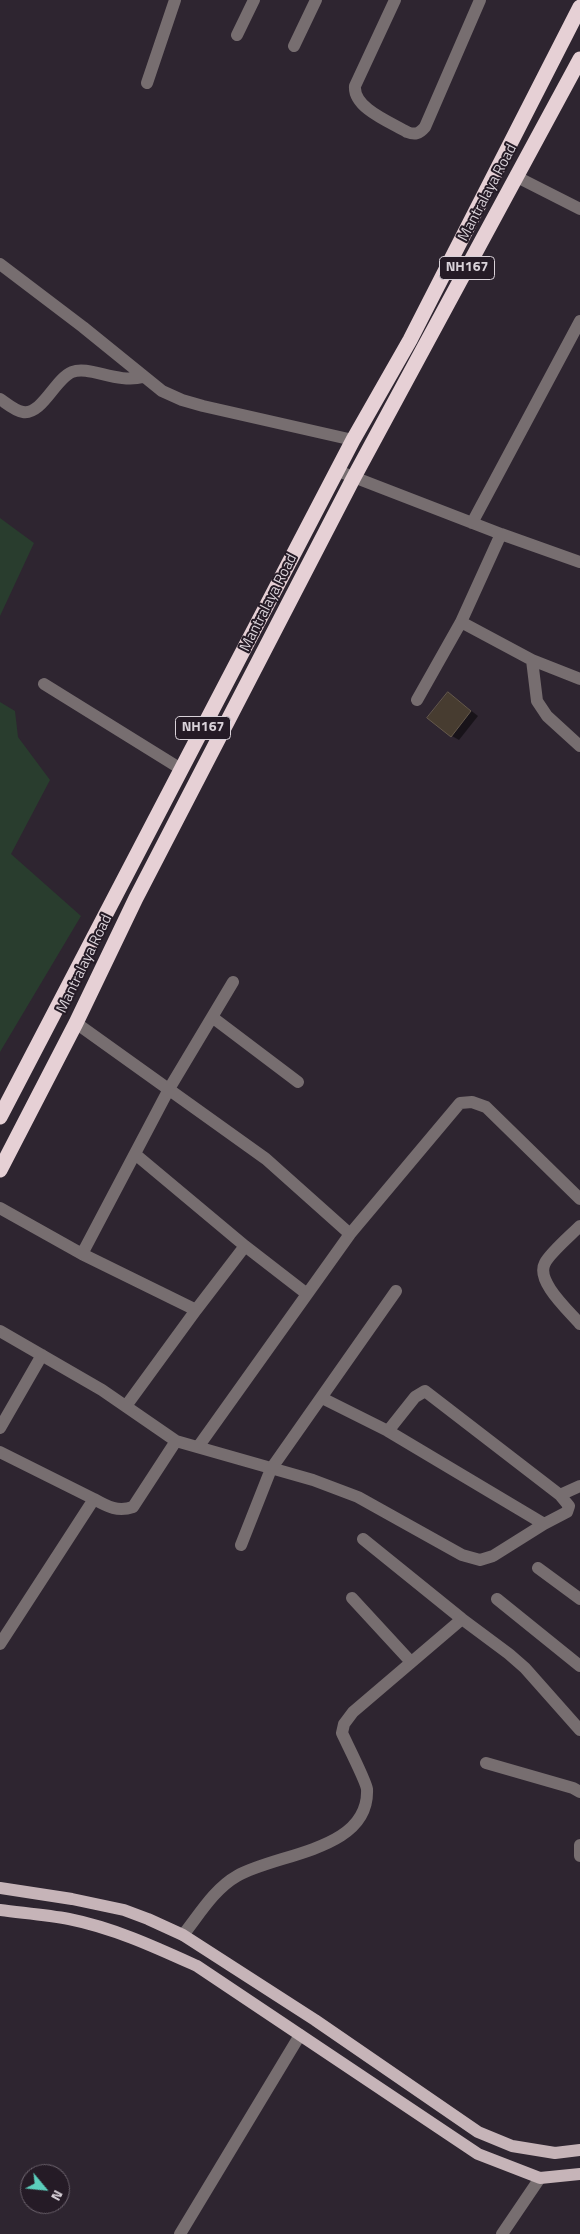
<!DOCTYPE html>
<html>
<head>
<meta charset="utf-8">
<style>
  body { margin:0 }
  #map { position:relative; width:580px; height:2234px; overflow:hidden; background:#2e2530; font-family:"Titillium Web",sans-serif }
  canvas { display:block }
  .north { position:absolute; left:20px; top:2164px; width:50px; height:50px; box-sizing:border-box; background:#251b26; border:1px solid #6d646e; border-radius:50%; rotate:118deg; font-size:14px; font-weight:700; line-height:20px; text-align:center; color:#d9d2d9 }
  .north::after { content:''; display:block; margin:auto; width:18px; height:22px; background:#5bcebc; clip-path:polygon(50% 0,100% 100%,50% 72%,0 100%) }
</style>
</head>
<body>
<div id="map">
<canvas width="580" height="2234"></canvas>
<div class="north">N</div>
</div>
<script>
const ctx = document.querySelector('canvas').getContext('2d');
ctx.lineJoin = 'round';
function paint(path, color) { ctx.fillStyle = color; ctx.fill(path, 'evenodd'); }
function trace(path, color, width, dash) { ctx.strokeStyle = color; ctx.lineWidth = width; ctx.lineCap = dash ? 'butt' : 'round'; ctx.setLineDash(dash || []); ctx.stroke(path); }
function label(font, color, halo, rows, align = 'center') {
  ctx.font = font + ' "Titillium Web",sans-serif'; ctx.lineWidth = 4; ctx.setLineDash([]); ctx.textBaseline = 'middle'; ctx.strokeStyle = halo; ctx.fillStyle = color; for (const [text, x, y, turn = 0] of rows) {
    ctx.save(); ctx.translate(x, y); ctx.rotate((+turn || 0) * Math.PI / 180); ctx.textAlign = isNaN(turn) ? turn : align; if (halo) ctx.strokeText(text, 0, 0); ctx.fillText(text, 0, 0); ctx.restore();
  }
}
const green = new Path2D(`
  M0,518L34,543L0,616Z
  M0,702L15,711L18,737L50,780L11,854L81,916L0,1052Z`);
const shadow = new Path2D(`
  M455,698L478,716L459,740L452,736Z`);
const building = new Path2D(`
  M448,692L471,711L451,737L427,718Z`);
const minor = new Path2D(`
  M395,0L355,86C353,108 390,122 407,132C415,135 419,134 425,127L480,0
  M237,35L254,0
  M294,46L316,0
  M147,83L175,0
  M517,177L580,209
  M0,264L83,327L162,391L182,400L203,406L353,440
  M0,399C6,403 15,411 23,412C42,415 55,379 72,372C89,365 117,384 143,377
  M338,471L501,534L580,562
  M472,523L580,321
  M461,622L532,660L580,679
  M532,660L537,701L547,716L580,746
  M44,684L181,769
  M417,700L461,622L501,534
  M212,1017L298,1082
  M76,1023L266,1159L350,1234
  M135,1154L245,1246L307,1294
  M0,1208L82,1254L196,1310L126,1406
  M580,1226C571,1235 550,1253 545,1263C535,1281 569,1311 580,1324
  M82,1254L169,1089L233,982
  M196,1310L245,1246
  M0,1331L102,1390L176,1441L313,1480L358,1497L462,1555L480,1560L493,1556L544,1524L567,1512L569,1506L560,1495L425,1391L415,1397L388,1431L544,1524
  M322,1398L388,1431
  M0,1428L42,1355
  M198,1447L350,1234L460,1103L472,1102L486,1107L580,1199
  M0,1452L94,1499L0,1644
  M560,1495L580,1486
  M94,1499C108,1507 118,1512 133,1507L176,1441
  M363,1539L462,1619L509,1654L525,1668L580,1730
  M241,1545L271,1469L396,1291
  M538,1568L580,1599
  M352,1598L411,1662
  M497,1599L580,1666
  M486,1763L573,1788L580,1792
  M580,1845V1856
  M183,1935C199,1915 214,1889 237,1876C277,1853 370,1851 367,1789C366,1781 347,1744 342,1733L344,1724L353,1712L462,1619
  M180,2234L300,2035
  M502,2234L540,2178`);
const major = new Path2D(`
  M0,1888L72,1899L124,1910L148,1919L183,1935L315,2020L478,2132L512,2146L555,2153L580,2150
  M0,1910C23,1913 47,1915 69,1919C114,1928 155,1947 197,1966L478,2154L540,2178L580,2174`);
const highway = new Path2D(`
  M0,1117L353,440L410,340L580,7
  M0,1170L76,1023L136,898L354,477L580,59`);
const shields = [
  [467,268,55],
  [203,728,55]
];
const shieldNames = [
  ["NH167",467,268],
  ["NH167",203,728]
];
const streetNames = [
  ["Mantralaya Road",488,193,-62],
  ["Mantralaya Road",269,603,-63],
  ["Mantralaya Road",85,964,-64]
];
paint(green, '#293d2e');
paint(shadow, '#0007');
paint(building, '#473c30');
trace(building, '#65594c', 1);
trace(minor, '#776e70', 12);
trace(major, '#c6b4b8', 12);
trace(highway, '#e6d0d5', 15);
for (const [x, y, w] of shields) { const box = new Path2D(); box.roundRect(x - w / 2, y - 11.5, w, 23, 4); ctx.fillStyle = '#251b26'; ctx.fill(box); trace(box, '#d9d2d9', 1); }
label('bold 14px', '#d9d2d9', null, shieldNames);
label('15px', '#d9d2d9', '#251b26', streetNames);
</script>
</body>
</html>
